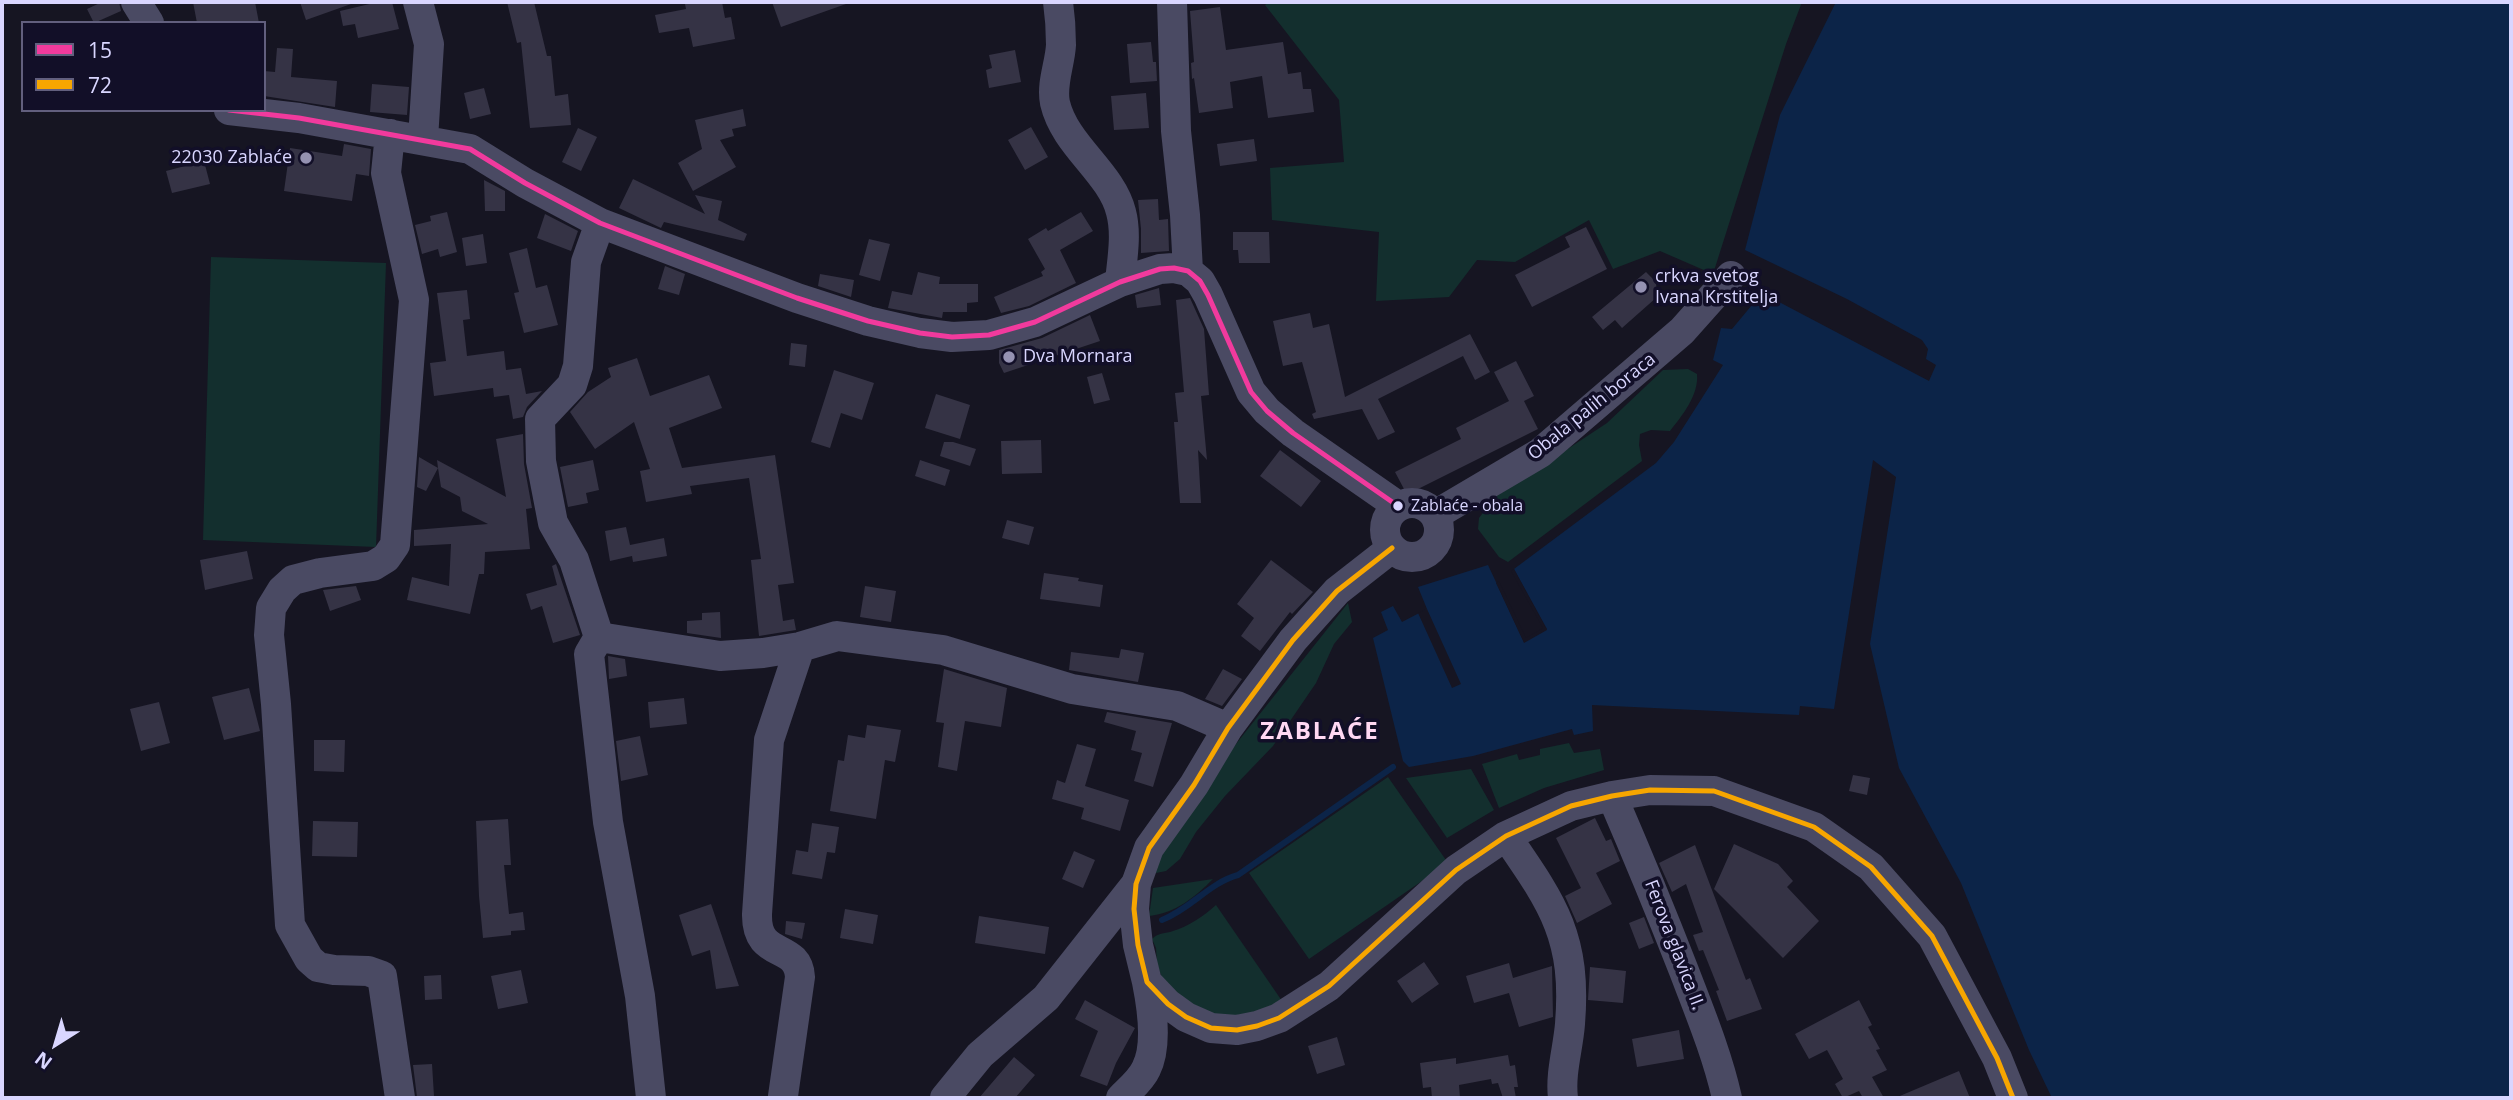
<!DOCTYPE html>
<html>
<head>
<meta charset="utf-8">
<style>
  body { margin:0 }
  #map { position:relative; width:2513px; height:1100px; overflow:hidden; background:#161522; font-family:"Open Sans",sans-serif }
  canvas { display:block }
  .frame { position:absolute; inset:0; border:4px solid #d9d6ff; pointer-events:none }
  .legend { position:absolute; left:21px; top:21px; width:245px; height:91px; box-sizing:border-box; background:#120f28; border:2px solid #625f7e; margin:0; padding:9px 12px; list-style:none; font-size:21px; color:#d9d6ff }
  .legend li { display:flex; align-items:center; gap:14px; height:35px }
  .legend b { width:35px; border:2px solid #625f7e }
  .north { position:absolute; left:21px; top:1009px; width:70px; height:70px; -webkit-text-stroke:5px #120f28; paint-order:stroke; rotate:217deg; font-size:19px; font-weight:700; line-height:28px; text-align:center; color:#d9d6ff }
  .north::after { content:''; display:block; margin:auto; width:24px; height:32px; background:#d9d6ff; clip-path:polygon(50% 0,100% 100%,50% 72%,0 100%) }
</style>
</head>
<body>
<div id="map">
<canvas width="2513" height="1100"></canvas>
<div class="frame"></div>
<ul class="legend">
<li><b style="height:9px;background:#f13a9d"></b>15</li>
<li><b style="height:9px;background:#f7a600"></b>72</li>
</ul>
<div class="north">N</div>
</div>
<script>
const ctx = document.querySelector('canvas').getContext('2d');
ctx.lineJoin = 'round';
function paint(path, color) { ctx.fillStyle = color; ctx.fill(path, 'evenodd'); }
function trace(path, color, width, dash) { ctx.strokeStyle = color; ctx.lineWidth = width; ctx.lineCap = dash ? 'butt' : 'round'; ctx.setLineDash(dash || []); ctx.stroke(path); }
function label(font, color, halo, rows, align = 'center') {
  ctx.font = font + ' "Open Sans",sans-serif'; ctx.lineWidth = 7; ctx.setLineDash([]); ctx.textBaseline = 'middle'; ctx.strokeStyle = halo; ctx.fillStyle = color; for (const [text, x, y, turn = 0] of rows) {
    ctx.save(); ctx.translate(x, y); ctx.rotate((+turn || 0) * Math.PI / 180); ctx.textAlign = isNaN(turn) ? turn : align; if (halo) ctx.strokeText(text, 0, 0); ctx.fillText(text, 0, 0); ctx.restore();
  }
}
const green = new Path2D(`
  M1269,2H1802L1786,44L1713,274L1660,251L1613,269L1589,220L1515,262L1477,260L1449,297L1376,301L1379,232L1272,220L1270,168L1344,162L1339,100L1265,5Z
  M211,257L386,263L376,547L203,540Z
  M1688,369L1697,374C1699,395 1682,416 1670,431L1651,430L1640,434L1639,445L1642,461L1508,562L1499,557L1478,529L1479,518L1495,497L1607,423L1663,370Z
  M1348,603L1352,622L1334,644L1316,683L1273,746L1225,796L1196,832L1180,859L1166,871L1151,874L1197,793Z
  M1569,743L1574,753L1600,749L1604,770L1544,788L1499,808L1482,764L1517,754L1519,760L1540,755V749Z
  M1471,769L1494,810L1447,838L1406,778Z
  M1388,777L1448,863L1309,959L1249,873Z
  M1213,879C1195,897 1176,913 1149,916L1153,888Z
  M1216,905L1282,1001L1236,1020L1201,1016L1163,981L1157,964L1156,948L1152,939C1159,932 1165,934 1173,931C1189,926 1204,916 1216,905Z`);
const water = new Path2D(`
  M1836,2H2511V1098H2052L2029,1050L1961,883L1899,768L1870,644L1896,477L1873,460L1834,709L1800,706L1799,715L1592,705L1593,731L1574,735L1572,729L1473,756L1409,767L1403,761L1373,638L1388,630L1381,612L1393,606L1402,622L1427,609L1418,587L1488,565L1524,642L1547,629L1514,569L1656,463L1674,442L1723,365L1713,360L1721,328L1732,329L1762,293L1929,381L1936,365L1926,359L1928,349L1922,340L1847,299L1745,250L1780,115Z`);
const pier = new Path2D(`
  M1514,569L1547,630L1524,643L1496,583L1499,581L1526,638L1543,628L1511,571Z
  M1427,609L1461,684L1452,688L1418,613Z`);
const stream = new Path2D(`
  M1162,920C1192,908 1209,883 1238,875L1393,767`);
const building = new Path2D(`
  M102,2H119L121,11L94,23L87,9Z
  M193,2H255L259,23H197Z
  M300,2H350L351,4L306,20Z
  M378,2H392L399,29L358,38L355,24L343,26L340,11Z
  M507,2H534L547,56H551L555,96L568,94L571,125L530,128L521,42L517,43Z
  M696,2H722L725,18L731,17L735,39L693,47L689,28L659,33L655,15L686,9L685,4Z
  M772,2H845L846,4L781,27Z
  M1220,7L1226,50L1283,42L1288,74L1301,72L1303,89H1311L1314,112L1268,118L1262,76L1230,82L1233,108L1199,113L1194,78L1192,79L1191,63L1194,62L1190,11Z
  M1151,42L1153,62H1156L1157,81L1130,83L1127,44Z
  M277,48L293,49L291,77L337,81L335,107L264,96V71L275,72Z
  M1015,50L1021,82L989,88L986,70L992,68L989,55Z
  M372,84L409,87L407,115L370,112Z
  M484,88L491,114L470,119L464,93Z
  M1146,93L1149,128L1114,130L1111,96Z
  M743,109L746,126L732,129L734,136L720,140L736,167L693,191L678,163L702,149L695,120Z
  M1031,127L1048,157L1025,170L1008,140Z
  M578,128L597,137L581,171L562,162Z
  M1254,139L1257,161L1220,166L1217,144Z
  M344,144L371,149L369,176L356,174L352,201L284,191L290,148L342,156Z
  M204,161L210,184L172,193L166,171Z
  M633,179L705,214L695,195L722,201L718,220L747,234L744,241L664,222L661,228L619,208Z
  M484,180L505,191V211H485Z
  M1158,199L1159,220L1168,219L1169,251L1141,253V229L1138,200Z
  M447,212L457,252L440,257L438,249L422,254L415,225L431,221L430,216Z
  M1081,212L1093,231L1060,250L1076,283L1029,306L1001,313L994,297L1043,276L1041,272L1045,269L1028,239L1046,228L1048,231Z
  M545,214L578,231L571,251L537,238Z
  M1586,227L1607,269L1532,307L1515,275L1570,247L1565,237Z
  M1233,232H1269L1270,263H1239L1238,250H1233Z
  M483,234L487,263L466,266L462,238Z
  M869,239L890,244L880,281L859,275Z
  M527,248L536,288L547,285L558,325L524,333L514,293L519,292L509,253Z
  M665,266L685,274L679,295L658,289Z
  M918,272L940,277L939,284H978V302L967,303V312H943L942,318L888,308L892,291L912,295Z
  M1646,272L1656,282L1657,297L1622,328L1615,320L1603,330L1592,317Z
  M820,274L854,280L851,297L818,286Z
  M1159,288L1161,305L1137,308L1135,295Z
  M467,290L470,319L463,320L467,356L504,351L506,370L521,368L526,394L542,391L527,407L523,417L513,419L509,395L494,397L493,388L434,396L430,363L446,361L437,293Z
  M1190,298L1204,329L1209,395L1201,396L1207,460L1198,450L1201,503H1180L1174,422H1178L1175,393L1184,392L1176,300Z
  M1310,313L1313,328L1329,324L1345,397L1470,334L1490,372L1475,380L1463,356L1378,399L1395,432L1378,440L1362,409L1314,419L1312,414L1316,412L1302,362L1283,366L1273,321Z
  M1090,315L1100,341L1004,373L999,363V350L1042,338Z
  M791,343L807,345L805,367L789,365Z
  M637,358L650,396L709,375L722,408L669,428L682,468L775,455L794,583L778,585L783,621L794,619L796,630L759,636L751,560L761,559L749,478L690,486L692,494L646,502L640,471L650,469L634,422L595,449L570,412L588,392L611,377L608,368Z
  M1516,361L1534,396L1524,401L1538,429L1410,493L1404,489L1395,472L1461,439L1456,428L1509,401L1494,372Z
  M834,370L874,383L862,420L841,413L830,448L811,442Z
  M1102,373L1110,400L1094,404L1087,377Z
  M936,394L970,405L960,439L925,428Z
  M523,434L524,464L532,508L526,509L530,549L485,552L484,574H479L470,614L407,600L412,577L449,586L451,544L414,546V530L488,524L462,511L460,497L441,487L438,468L426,491L417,487L419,457L438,468L437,460L506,497L496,439Z
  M1041,440L1042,473L1002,474L1001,441Z
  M944,442H953L976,449L970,466L940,456Z
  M1280,450L1321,481L1301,507L1260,476Z
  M593,460L599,490L586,493L588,503L568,507L560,467Z
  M920,460L950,470L945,486L915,476Z
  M1007,520L1034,527L1029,545L1002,538Z
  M626,527L630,545L664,538L667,556L633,562L632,556L610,561L605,531Z
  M247,551L253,579L205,590L200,560Z
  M1271,560L1313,592L1292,614L1290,612L1260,651L1241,636L1254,618L1237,604Z
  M556,564L580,635L553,643L542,606L531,610L526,594L557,585L552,566Z
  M1044,573L1079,578L1078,581L1103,585L1100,607L1040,599Z
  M356,586L361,600L330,611L323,590Z
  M865,586L896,591L891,622L860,617Z
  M720,612L721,638L687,633V621L702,620V613Z
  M1121,649L1144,653L1138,682L1069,670L1071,652L1119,658Z
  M608,656L625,659L627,676L609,679Z
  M944,669L1007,688L1001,727L965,721L957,771L938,767L944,723L936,722Z
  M1223,669L1242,679L1222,706L1205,699Z
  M249,688L260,731L224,740L212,697Z
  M684,698L687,724L650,728L648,702Z
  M159,702L170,743L141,751L130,709Z
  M1107,712L1172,723L1153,787L1134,781L1142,753L1131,750L1136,731L1104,722Z
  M867,725L901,730L895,762L885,760L876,819L830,811L838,760L844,761L848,735L865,738Z
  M640,736L648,775L621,781L616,741Z
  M314,740H345L344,772L314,771Z
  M1077,744L1096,749L1085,786L1129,800L1120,831L1081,819L1084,808L1052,799L1057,780L1065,783Z
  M1853,775L1870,778L1867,795L1849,791Z
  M1595,818L1606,841L1611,839L1620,861L1596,873L1612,904L1577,923L1565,896L1581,888L1556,838Z
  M508,819L511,865H504L509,914L523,912L525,930L511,931V935L483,938L479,896L476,821Z
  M313,821L358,822L357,857L312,856Z
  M812,823L839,827L835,853L827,852L822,879L792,874L796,850L808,852Z
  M1734,844L1778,864L1793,881L1787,887L1819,921L1783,958L1714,889Z
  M1695,845L1746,980L1750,978L1762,1009L1727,1021L1716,991L1719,990L1703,950L1699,951L1693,935L1703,932L1686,884L1672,892L1659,863Z
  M1074,851L1095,860L1083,888L1062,879Z
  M711,904L739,986L716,989L710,950L692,956L679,915Z
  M845,909L878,915L873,944L840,938Z
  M979,916L1049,927L1045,954L975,943Z
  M1644,917L1654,943L1639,949L1629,923Z
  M786,921L805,923L802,939L785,934Z
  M1424,962L1439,984L1412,1003L1397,981Z
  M1509,963L1513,978L1552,966L1553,1017L1519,1027L1509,993L1474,1003L1466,976Z
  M1590,967L1626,971L1623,1003L1588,1000Z
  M521,970L528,1003L498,1009L491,976Z
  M441,975L442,999L425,1000L424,976Z
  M1085,1000L1135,1028L1116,1063L1107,1086L1080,1076L1098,1031L1075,1019Z
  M1859,1000L1872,1025L1868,1027L1880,1049L1876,1050L1887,1070L1872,1077L1884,1098H1863L1859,1091L1843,1098L1835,1084L1843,1079L1827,1050L1809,1059L1795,1034Z
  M1679,1030L1684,1059L1637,1067L1632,1039Z
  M1337,1037L1345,1065L1317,1074L1308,1046Z
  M1508,1055L1510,1066L1515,1065L1518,1087H1514L1516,1098H1503L1498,1083L1492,1084L1491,1079L1459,1085L1460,1098H1432L1431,1087L1423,1088L1420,1063L1456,1058V1064Z
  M1014,1057L1035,1075L1015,1098H979Z
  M432,1064L434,1096L417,1097L413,1065Z
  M1959,1071L1970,1098H1895Z`);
const minor = new Path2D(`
  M136,2L149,23
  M418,2L429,44L423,139
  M1058,2C1060,16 1061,31 1061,45C1060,64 1051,84 1055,103C1065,146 1111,172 1121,212C1127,234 1122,260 1120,282
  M1172,2L1176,131L1185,215L1188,271
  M229,110L299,118L470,149L525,183L600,223L797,298L868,321L920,333L952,337L989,335L1035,322L1120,282L1160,269L1174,268L1188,271L1200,281L1208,295L1251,392L1267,411L1293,433L1398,506
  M390,134L386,173L414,300L395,545L386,558L373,566L320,573L293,580L282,590L271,608L269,635L276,704L290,925L309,959L318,967L334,970L368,971L382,976L400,1098
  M600,223L586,262L578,366L572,385L540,419L541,461L553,523L574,560L599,637L589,654L608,822L640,996L651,1098
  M1385 530a27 27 0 1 1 54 0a27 27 0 1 1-54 0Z
  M1435,515L1540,453L1682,331L1731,276
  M1392,548L1337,591L1293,640L1228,728L1194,785L1149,848L1136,884L1134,909L1138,945L1147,982L1168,1004L1186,1017L1211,1028L1237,1030L1257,1026L1279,1018L1329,986L1456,870L1506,836L1571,806L1612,796L1650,790L1714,791L1814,827L1871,867L1932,936L1997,1058L2013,1098
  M599,637L720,656L763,653L800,647L837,636L943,650L1072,689L1177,706L1228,728
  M1612,796C1637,854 1661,912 1684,971C1700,1013 1717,1054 1727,1098
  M1506,836C1553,904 1577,937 1570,1024C1568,1049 1560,1073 1563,1098
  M783,1096L800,977C798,941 756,961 757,914L769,740L800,647
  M945,1098L980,1055L1046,998L1136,884
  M1121,1098C1129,1090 1141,1080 1146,1069C1158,1046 1152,1007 1147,982`);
const bus1 = new Path2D(`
  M229,110L299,118L470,149L525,183L600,223L797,298L868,321L920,333L952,337L989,335L1035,322L1120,282L1160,269L1174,268L1188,271L1200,281L1208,295L1251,392L1267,411L1293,433L1398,506`);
const bus2 = new Path2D(`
  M1392,548L1337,591L1293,640L1228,728L1194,785L1149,848L1136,884L1134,909L1138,945L1147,982L1168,1004L1186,1017L1211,1028L1237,1030L1257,1026L1279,1018L1329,986L1456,870L1506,836L1571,806L1612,796L1650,790L1714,791L1814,827L1871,867L1932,936L1997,1058L2013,1098`);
const markers = [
  [306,158,7,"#9592b2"],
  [1641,287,7,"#9592b2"],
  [1009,357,7,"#9592b2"],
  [1398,506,6,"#d9d6ff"]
];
const busNames = [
  ["Zablaće - obala",1411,506]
];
const poiNames = [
  ["22030 Zablaće",292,158,"right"],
  ["crkva svetog",1655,277],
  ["Ivana Krstitelja",1655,298],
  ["Dva Mornara",1023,357]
];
const streetNames = [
  ["Obala palih boraca",1592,407,-39],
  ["Ferova glavica II.",1674,945,69]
];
const districtNames = [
  ["ZABLAĆE",1320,732]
];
paint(green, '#132f2e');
paint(water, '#0c2448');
paint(pier, '#161522');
trace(stream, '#0c2448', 6);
paint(building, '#353345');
trace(minor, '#4a4a63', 30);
trace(bus1, '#f13a9d', 5);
trace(bus2, '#f7a600', 5);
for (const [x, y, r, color] of markers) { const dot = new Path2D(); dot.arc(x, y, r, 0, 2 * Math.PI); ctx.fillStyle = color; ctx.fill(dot); trace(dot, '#120f28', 2.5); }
label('16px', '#d9d6ff', '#120f28', busNames, 'left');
label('18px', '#d9d6ff', '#120f28', poiNames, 'left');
label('18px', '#d9d6ff', '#120f28', streetNames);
ctx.letterSpacing = '2px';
label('bold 24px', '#ffd8f3', '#120f28', districtNames);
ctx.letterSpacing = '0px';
</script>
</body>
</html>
